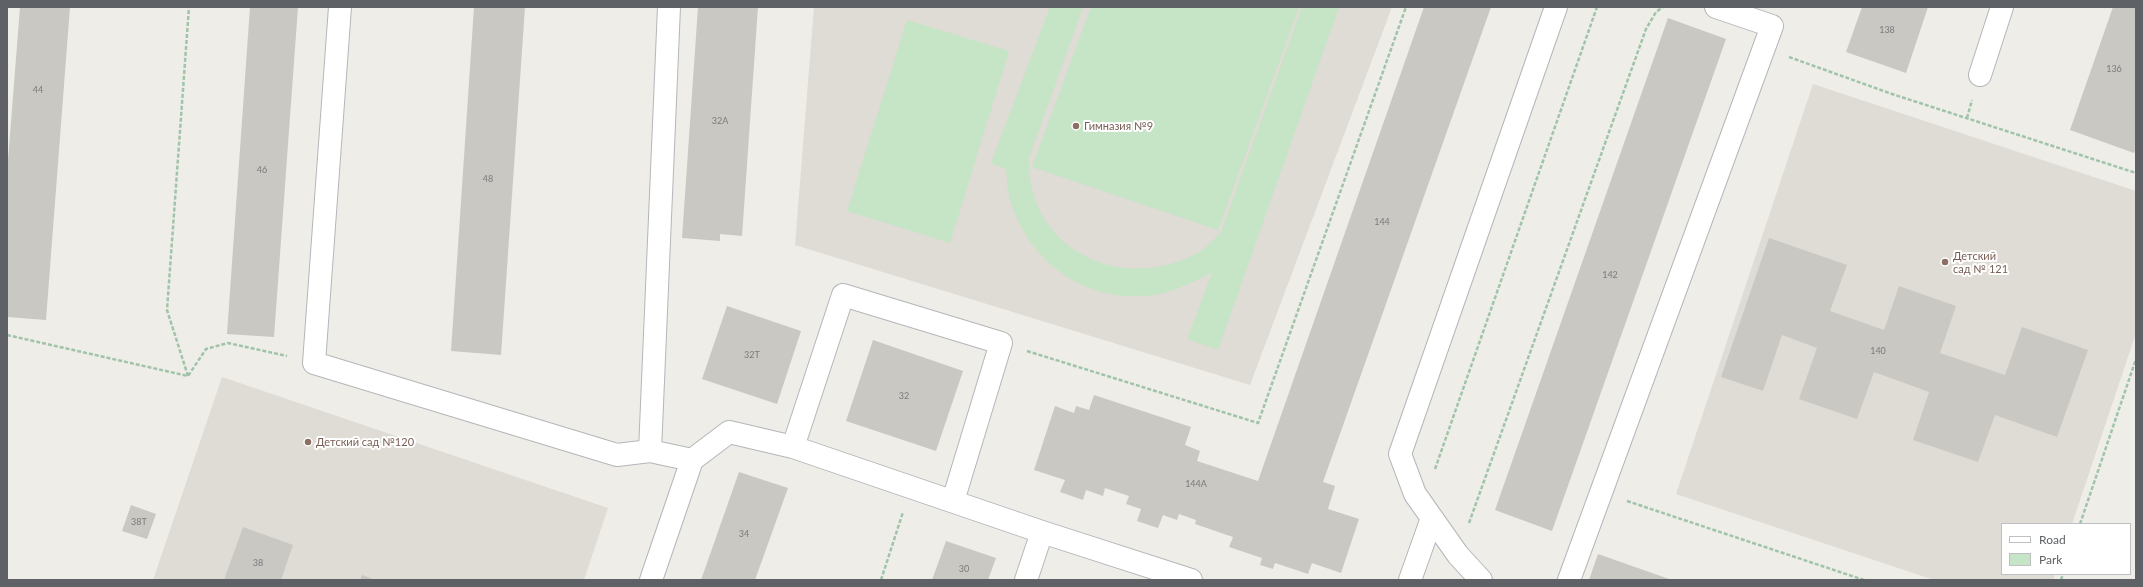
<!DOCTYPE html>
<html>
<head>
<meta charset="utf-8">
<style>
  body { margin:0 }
  #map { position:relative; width:2143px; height:587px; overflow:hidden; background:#efede7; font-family:Lato,sans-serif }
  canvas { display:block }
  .frame { position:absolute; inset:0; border:8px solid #5e6165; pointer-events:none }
  .legend { position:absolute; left:2001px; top:523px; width:130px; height:52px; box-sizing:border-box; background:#fff; border:1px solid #bfc0c1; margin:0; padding:5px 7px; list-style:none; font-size:12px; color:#5e6165 }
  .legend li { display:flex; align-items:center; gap:8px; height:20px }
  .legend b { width:20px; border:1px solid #bfc0c1 }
</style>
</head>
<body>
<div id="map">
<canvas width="2143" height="587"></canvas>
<div class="frame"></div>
<ul class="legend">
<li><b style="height:5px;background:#fff"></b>Road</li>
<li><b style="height:11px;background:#c6e4c6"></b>Park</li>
</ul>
</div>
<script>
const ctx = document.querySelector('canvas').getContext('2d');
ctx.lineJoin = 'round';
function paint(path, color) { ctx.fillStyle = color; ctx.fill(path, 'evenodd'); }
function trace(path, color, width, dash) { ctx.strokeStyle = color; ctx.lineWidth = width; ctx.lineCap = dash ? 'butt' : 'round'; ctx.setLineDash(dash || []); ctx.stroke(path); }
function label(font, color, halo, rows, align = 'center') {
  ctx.font = font + ' Lato,sans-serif'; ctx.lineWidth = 4; ctx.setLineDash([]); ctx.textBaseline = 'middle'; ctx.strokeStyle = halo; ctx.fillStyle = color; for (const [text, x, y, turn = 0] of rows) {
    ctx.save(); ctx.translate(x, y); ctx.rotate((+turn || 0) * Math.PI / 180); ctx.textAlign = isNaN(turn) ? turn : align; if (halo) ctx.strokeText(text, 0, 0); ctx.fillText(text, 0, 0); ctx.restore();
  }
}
const education = new Path2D(`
  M814,7H1392L1250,385L795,245Z
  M1813,84L2136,191V333L2072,524H2002V574H2055L2053,580H1934L1676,494Z
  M222,377L608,508L584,580H153Z`);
const green = new Path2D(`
  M1050,7H1083L1029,158C1026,251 1125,296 1201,251C1208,246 1215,238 1221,232L1302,7H1339L1218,350L1187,339L1212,273C1190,283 1168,295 1143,296C1079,300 1025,257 1009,196C1007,188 1007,178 1006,169L991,163Z
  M1091,7H1299L1218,230L1032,167Z
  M907,20L1009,51L950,243L847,211Z`);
const building = new Path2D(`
  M20,7H70L46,320L7,317V173Z
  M250,7H298L274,337L227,334Z
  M474,7H525L501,355L451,351Z
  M698,7H758L742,236L720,234V241L682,238Z
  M1424,7H1491L1323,482L1335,486L1328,509L1359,519L1341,573L1312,563L1308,574L1275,563L1273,569L1260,565L1262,558L1229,547L1233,537L1195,524L1196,520L1179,514L1177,520L1163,515L1158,528L1137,521L1141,509L1126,504L1129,496L1105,488L1103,496L1086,490L1083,500L1060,492L1065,480L1034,470L1055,406L1074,413L1076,406L1089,410L1094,395L1191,427L1185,445L1200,451L1197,461L1258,481Z
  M1862,7H1928L1906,73L1846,52Z
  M2113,7H2136V148L2134,153L2070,130Z
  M1668,18L1726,39L1552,531L1495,510Z
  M1769,238L1847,265L1830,311L1884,330L1899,286L1956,306L1940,353L2005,375L2022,327L2088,350L2057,437L1995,415L1978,462L1913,440L1929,392L1874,372L1857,419L1799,399L1817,348L1782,335L1763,391L1721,377Z
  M727,306L801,331L777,404L702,379Z
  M873,340L963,371L936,451L846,421Z
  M739,472L788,488L755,580H701Z
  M131,505L156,514L147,539L122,531Z
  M243,527L293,545L281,580H224Z
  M946,541L996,558L988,580H932Z
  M1598,554L1672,580H1589Z
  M362,575L376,580H360Z`);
const path = new Path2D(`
  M1789,57L1892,94L2136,173
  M1967,118L1972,100
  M7,335L188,376L206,349L228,343L287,356
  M1027,351L1258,423L1406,7
  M188,376L167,310L189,7
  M1435,469L1597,7
  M1627,501L1864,580
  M1469,523L1646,29L1656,12L1663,7
  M2080,524L2136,359
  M881,580L903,512
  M2061,580L2063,574`);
const minor = new Path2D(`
  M340,7L314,363L617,455L650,451L692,460L729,432L793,447L1042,532L1191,580
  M1980,75L2002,7
  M793,447L843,295L1001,343L953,501
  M650,451L669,7
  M651,580L692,460
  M1026,580L1042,532
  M1410,580L1432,518
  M1481,580L1458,555L1415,494L1400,454L1556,7
  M1569,580L1772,26L1716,7`);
const markers = [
  [1076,126,4,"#8d6e63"],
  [1945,262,4,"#8d6e63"],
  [308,442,4,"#8d6e63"]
];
const numberNames = [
  ["138",1887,30],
  ["136",2114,69],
  ["44",38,90],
  ["32А",720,121],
  ["46",262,170],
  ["48",488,179],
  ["144",1382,222],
  ["142",1610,275],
  ["140",1878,351],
  ["32Т",752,355],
  ["32",904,396],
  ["144А",1196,484],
  ["38Т",139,522],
  ["34",744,534],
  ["38",258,563],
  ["30",964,569]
];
const educationNames = [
  ["Гимназия №9",1084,126],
  ["Детский",1953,256],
  ["сад № 121",1953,269],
  ["Детский сад №120",316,442]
];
paint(education, '#dedcd5');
paint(green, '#c6e4c6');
paint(building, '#cac8c3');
trace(minor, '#b4b6ba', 24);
trace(path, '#9fc4a9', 2.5, [4, 2]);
trace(minor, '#fff', 22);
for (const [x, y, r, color] of markers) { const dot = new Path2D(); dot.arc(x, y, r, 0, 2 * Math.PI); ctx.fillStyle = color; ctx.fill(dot); trace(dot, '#fff', 1.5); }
label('9px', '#797b7c', null, numberNames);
label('11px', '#785e54', '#fff', educationNames, 'left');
</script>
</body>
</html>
